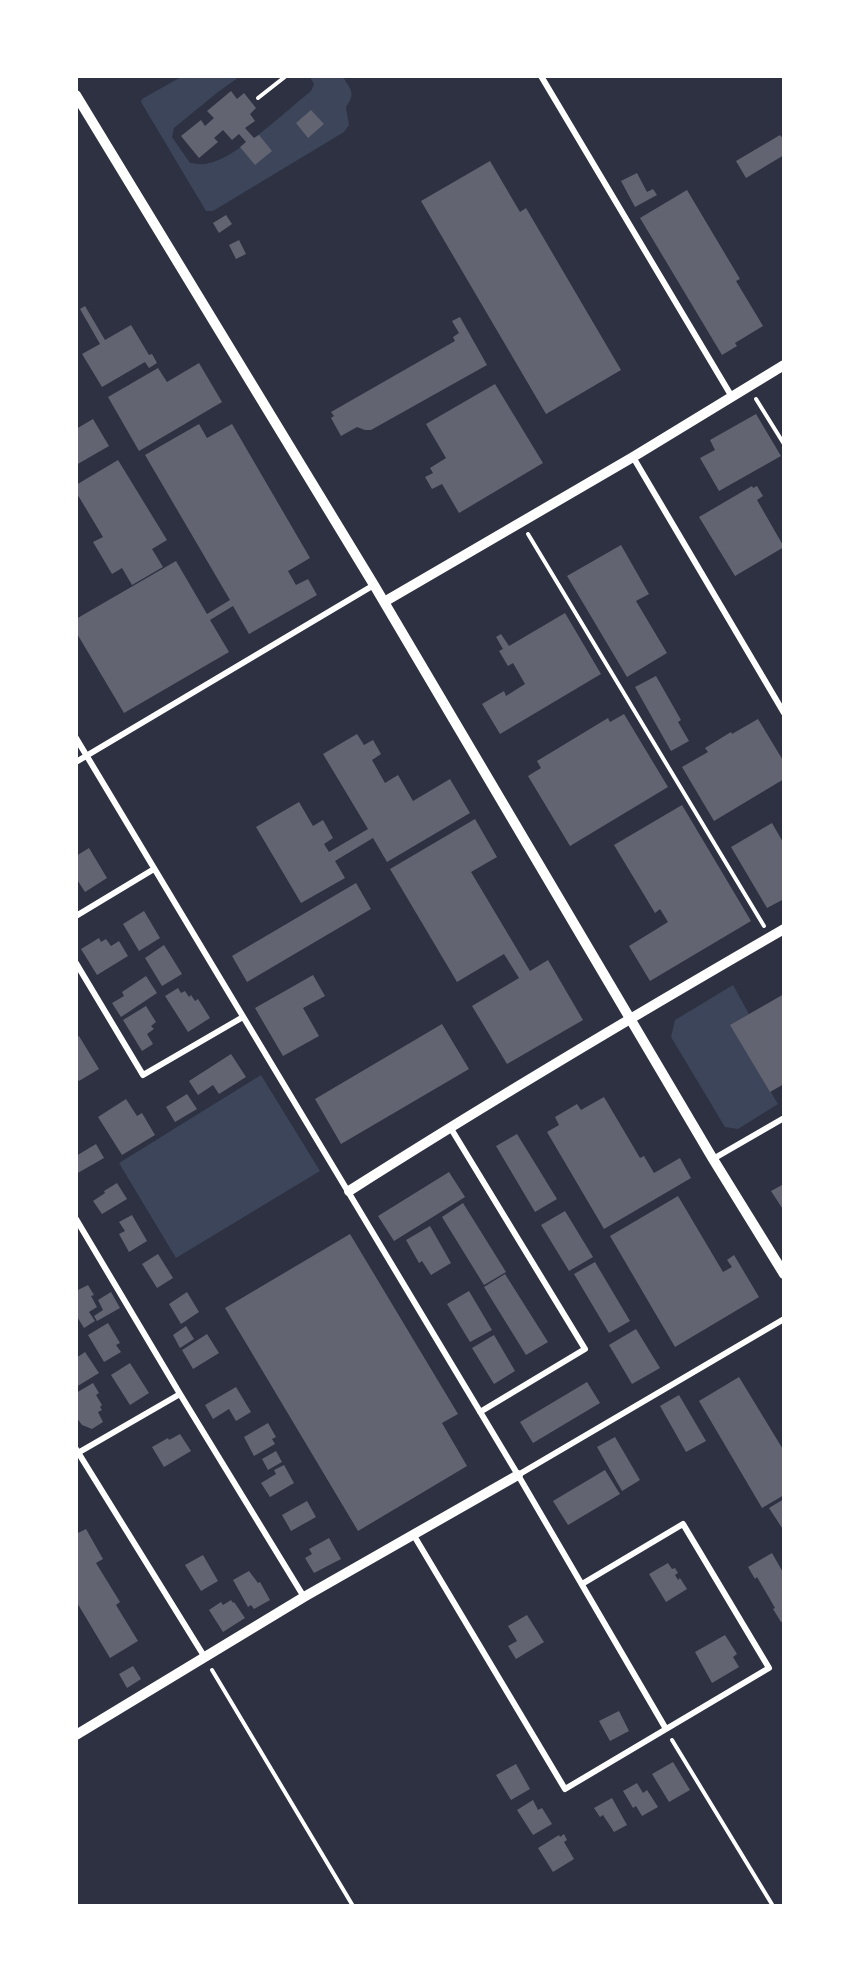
<!DOCTYPE html>
<html>
<head>
<meta charset="utf-8">
<style>
  body { margin:0 }
  #map { position:relative; width:860px; height:1982px; overflow:hidden; background:#2d3142; font-family:Manrope,sans-serif }
  canvas { display:block }
  .frame { position:absolute; inset:0; border:78px solid #fff; pointer-events:none }
</style>
</head>
<body>
<div id="map">
<canvas width="860" height="1982"></canvas>
<div class="frame"></div>
</div>
<script>
const ctx = document.querySelector('canvas').getContext('2d');
ctx.lineJoin = 'round';
function paint(path, color) { ctx.fillStyle = color; ctx.fill(path, 'evenodd'); }
function trace(path, color, width, dash) { ctx.strokeStyle = color; ctx.lineWidth = width; ctx.lineCap = dash ? 'butt' : 'round'; ctx.setLineDash(dash || []); ctx.stroke(path); }
const green = new Path2D(`
  M181,77H239L218,92L174,128L172,137L190,163C195,163 200,165 204,164C233,162 287,110 311,91L314,84L310,77H343C351,90 356,93 346,107L349,125L344,132L213,211H206L141,102L142,99Z
  M733,985L749,1014L731,1025L778,1104L738,1129L725,1127L671,1037L675,1020Z
  M261,1075L320,1171L176,1258L119,1163Z`);
const building = new Path2D(`
  M231,91L237,99L244,93L256,108L250,114L255,121L245,128L254,138L259,135L272,151L255,165L240,147L246,142L239,134L232,140L223,130L214,138L218,142L199,158L181,136L201,120L205,126L214,118L207,111Z
  M311,110L324,124L308,138L296,123Z
  M780,135L784,140V155L746,178L736,161Z
  M490,161L520,212L526,208L621,370L546,414L421,201Z
  M637,173L647,192L653,189L657,195L635,207L621,181Z
  M687,190L740,279L736,281L763,326L735,343L737,346L722,355L640,218Z
  M226,215L232,224L219,233L213,223Z
  M239,240L246,254L236,259L229,245Z
  M85,306L105,340L131,325L149,355L152,354L157,363L149,368L145,362L102,387L82,354L100,344L80,309Z
  M460,317L487,365L371,430H365L357,427L341,436L331,418L334,416L331,412L455,341L453,337L459,333L452,321Z
  M199,363L222,402L139,451L108,397L158,368L167,382Z
  M495,384L543,463L459,513L442,484L432,489L425,477L433,473L430,468L446,458L426,424Z
  M756,414L781,456L719,491L700,458L715,450L710,440Z
  M93,419L109,446L76,465V429Z
  M199,424L207,438L232,424L310,558L288,571L296,585L308,579L317,595L249,634L233,606L210,620L229,652L124,713L76,632V619L176,561L207,614L230,600L145,455Z
  M118,460L167,540L152,549L163,567L132,585L122,568L112,574L93,542L103,537L76,492V485Z
  M752,486L753,488L757,486L763,496L757,500L784,547L735,576L699,517Z
  M621,545L649,594L636,601L667,653L627,677L567,576Z
  M565,613L601,674L500,734L482,704L504,691L506,696L525,684L513,663L508,666L499,651L503,649L496,637L501,634L509,646Z
  M656,676L681,720L678,722L689,741L671,751L635,687Z
  M624,714L668,787L570,846L528,776L541,768L537,761L608,718L610,722Z
  M758,719L784,762V779L714,821L682,767L708,752L705,748L731,732L732,734Z
  M357,734L364,745L373,740L381,754L372,760L385,783L398,775L413,801L450,779L470,813L387,862L373,838L335,861L345,878L301,903L256,827L299,802L313,826L323,820L333,838L324,844L329,852L368,829L323,754Z
  M682,805L751,921L650,981L629,946L668,922L660,909L655,913L614,845Z
  M475,819L497,857L471,872L530,971L548,960L583,1020L507,1064L472,1006L519,978L504,954L457,982L390,869Z
  M772,823L784,844V899L767,908L731,847Z
  M89,848L107,878L85,892L76,878V856Z
  M356,883L371,909L247,982L232,956Z
  M144,911L160,938L139,951L123,924Z
  M99,938L101,942L106,939L111,946L119,941L128,956L97,975L81,949Z
  M164,945L182,974L162,986L145,958Z
  M313,975L325,996L303,1008L319,1036L283,1056L255,1008Z
  M146,976L157,993L121,1017L112,1003L124,996L122,992Z
  M178,988L181,993L185,991L189,997L191,995L195,1001L198,999L210,1018L188,1032L165,996Z
  M784,994V1084L770,1092L730,1025Z
  M146,1006L156,1022L151,1026L154,1029L147,1034L153,1044L142,1051L123,1020Z
  M442,1024L469,1069L341,1144L315,1099Z
  M79,1036L99,1069L79,1081L76,1076V1038Z
  M231,1054L246,1077L219,1094L213,1085L198,1095L189,1081Z
  M187,1094L197,1109L175,1122L166,1107Z
  M604,1097L640,1158L644,1156L654,1173L680,1158L691,1178L604,1229L547,1132L559,1125L555,1117L577,1104L581,1110Z
  M126,1099L137,1116L142,1113L155,1135L122,1155L98,1117Z
  M517,1134L557,1199L535,1212L496,1146Z
  M96,1144L104,1158L76,1174V1156Z
  M449,1172L465,1197L394,1241L378,1216Z
  M117,1183L127,1199L102,1214L93,1201L105,1193L104,1191Z
  M784,1184V1211L771,1191Z
  M678,1196L723,1272L732,1267L727,1260L734,1255L759,1297L675,1347L610,1236Z
  M463,1203L506,1272L484,1285L442,1217Z
  M565,1211L593,1257L569,1271L541,1225Z
  M132,1215L147,1241L129,1252L119,1234L125,1231L119,1222Z
  M430,1226L451,1263L431,1275L422,1261L419,1263L406,1240Z
  M350,1234L458,1414L442,1423L467,1466L358,1531L225,1308Z
  M158,1254L173,1278L157,1288L142,1264Z
  M595,1262L630,1321L609,1333L574,1274Z
  M505,1274L548,1342L526,1355L484,1287Z
  M88,1285L94,1295L91,1296L97,1307L89,1312L95,1321L84,1328L76,1315V1291Z
  M469,1291L492,1330L470,1342L447,1304Z
  M111,1292L120,1308L97,1321L94,1316L103,1310L98,1300Z
  M187,1292L199,1312L181,1324L169,1304Z
  M108,1323L120,1343L116,1345L121,1352L104,1362L88,1335Z
  M186,1326L194,1339L180,1348L173,1335Z
  M636,1329L660,1368L632,1384L609,1345Z
  M207,1334L219,1353L193,1369L182,1350Z
  M494,1335L515,1371L494,1384L472,1348Z
  M85,1352L99,1373L76,1387V1358Z
  M130,1363L149,1393L130,1405L111,1375Z
  M739,1377L784,1451V1495L762,1508L699,1401Z
  M587,1382L600,1403L533,1443L520,1422Z
  M93,1383L99,1393L96,1395L102,1405L100,1407L102,1410L98,1412L103,1422L92,1429L82,1425L76,1417V1393Z
  M236,1387L251,1412L236,1421L229,1409L213,1419L205,1405Z
  M679,1395L706,1441L686,1452L660,1406Z
  M268,1423L276,1437L272,1439L275,1444L254,1456L244,1437Z
  M180,1434L191,1451L164,1467L152,1447L168,1438L169,1440Z
  M615,1437L640,1480L622,1491L597,1447Z
  M276,1451L282,1462L268,1470L262,1459Z
  M284,1465L294,1483L270,1497L261,1483L276,1474L274,1470Z
  M605,1470L620,1494L568,1525L553,1501Z
  M784,1499V1531L769,1508Z
  M307,1501L316,1517L291,1531L282,1515Z
  M86,1529L103,1559L96,1563L120,1602L116,1605L138,1641L110,1658L76,1601V1534Z
  M329,1538L341,1559L314,1573L305,1558L312,1554L309,1549Z
  M772,1553L784,1574V1621L781,1622L773,1609L775,1608L757,1577L755,1579L748,1567Z
  M203,1555L218,1581L201,1591L185,1565Z
  M668,1563L672,1569L675,1568L678,1573L675,1575L678,1580L680,1578L687,1589L666,1602L649,1574Z
  M249,1571L258,1583L260,1582L270,1600L254,1609L251,1605L248,1607L233,1580Z
  M231,1600L233,1603L234,1602L245,1618L223,1632L209,1610L221,1602L223,1605Z
  M527,1615L544,1642L516,1659L508,1646L517,1641L508,1626Z
  M725,1635L737,1654L733,1657L739,1667L712,1683L695,1652Z
  M133,1666L141,1679L127,1688L119,1674Z
  M619,1711L629,1731L610,1741L599,1721Z
  M673,1762L690,1790L669,1802L652,1774Z
  M516,1764L530,1789L511,1800L496,1775Z
  M637,1783L643,1793L647,1790L658,1807L642,1816L636,1806L633,1808L623,1791Z
  M612,1798L627,1825L614,1832L603,1815L600,1817L594,1808Z
  M533,1800L538,1810L542,1808L552,1824L533,1835L517,1810Z
  M564,1834L567,1840L564,1842L574,1859L553,1872L538,1848L559,1835L560,1837Z`);
const path = new Path2D(`
  M258,98L286,76
  M756,399L784,444
  M528,534L764,926
  M212,1670L353,1906
  M672,1740L773,1906`);
const minor = new Path2D(`
  M541,76L732,397
  M633,457L784,713
  M76,738L518,1475L666,1729
  M76,762L374,585
  M76,916L154,869
  M76,963L143,1075L243,1017
  M450,1127L585,1349L480,1412
  M713,1159L784,1118
  M76,1219L180,1394L304,1597
  M76,1449L204,1656
  M76,1454L180,1394
  M518,1475L784,1319
  M413,1534L565,1789L769,1668L683,1524L582,1584`);
const tertiary = new Path2D(`
  M76,95L374,585L713,1159L784,1274
  M384,602L633,457L784,365
  M349,1191C492,1100 637,1014 784,929
  M76,1735L304,1597L518,1475`);
paint(green, '#3c4559');
paint(building, '#626471');
trace(path, '#fff', 4);
trace(minor, '#fff', 6);
trace(tertiary, '#fff', 10);
</script>
</body>
</html>
